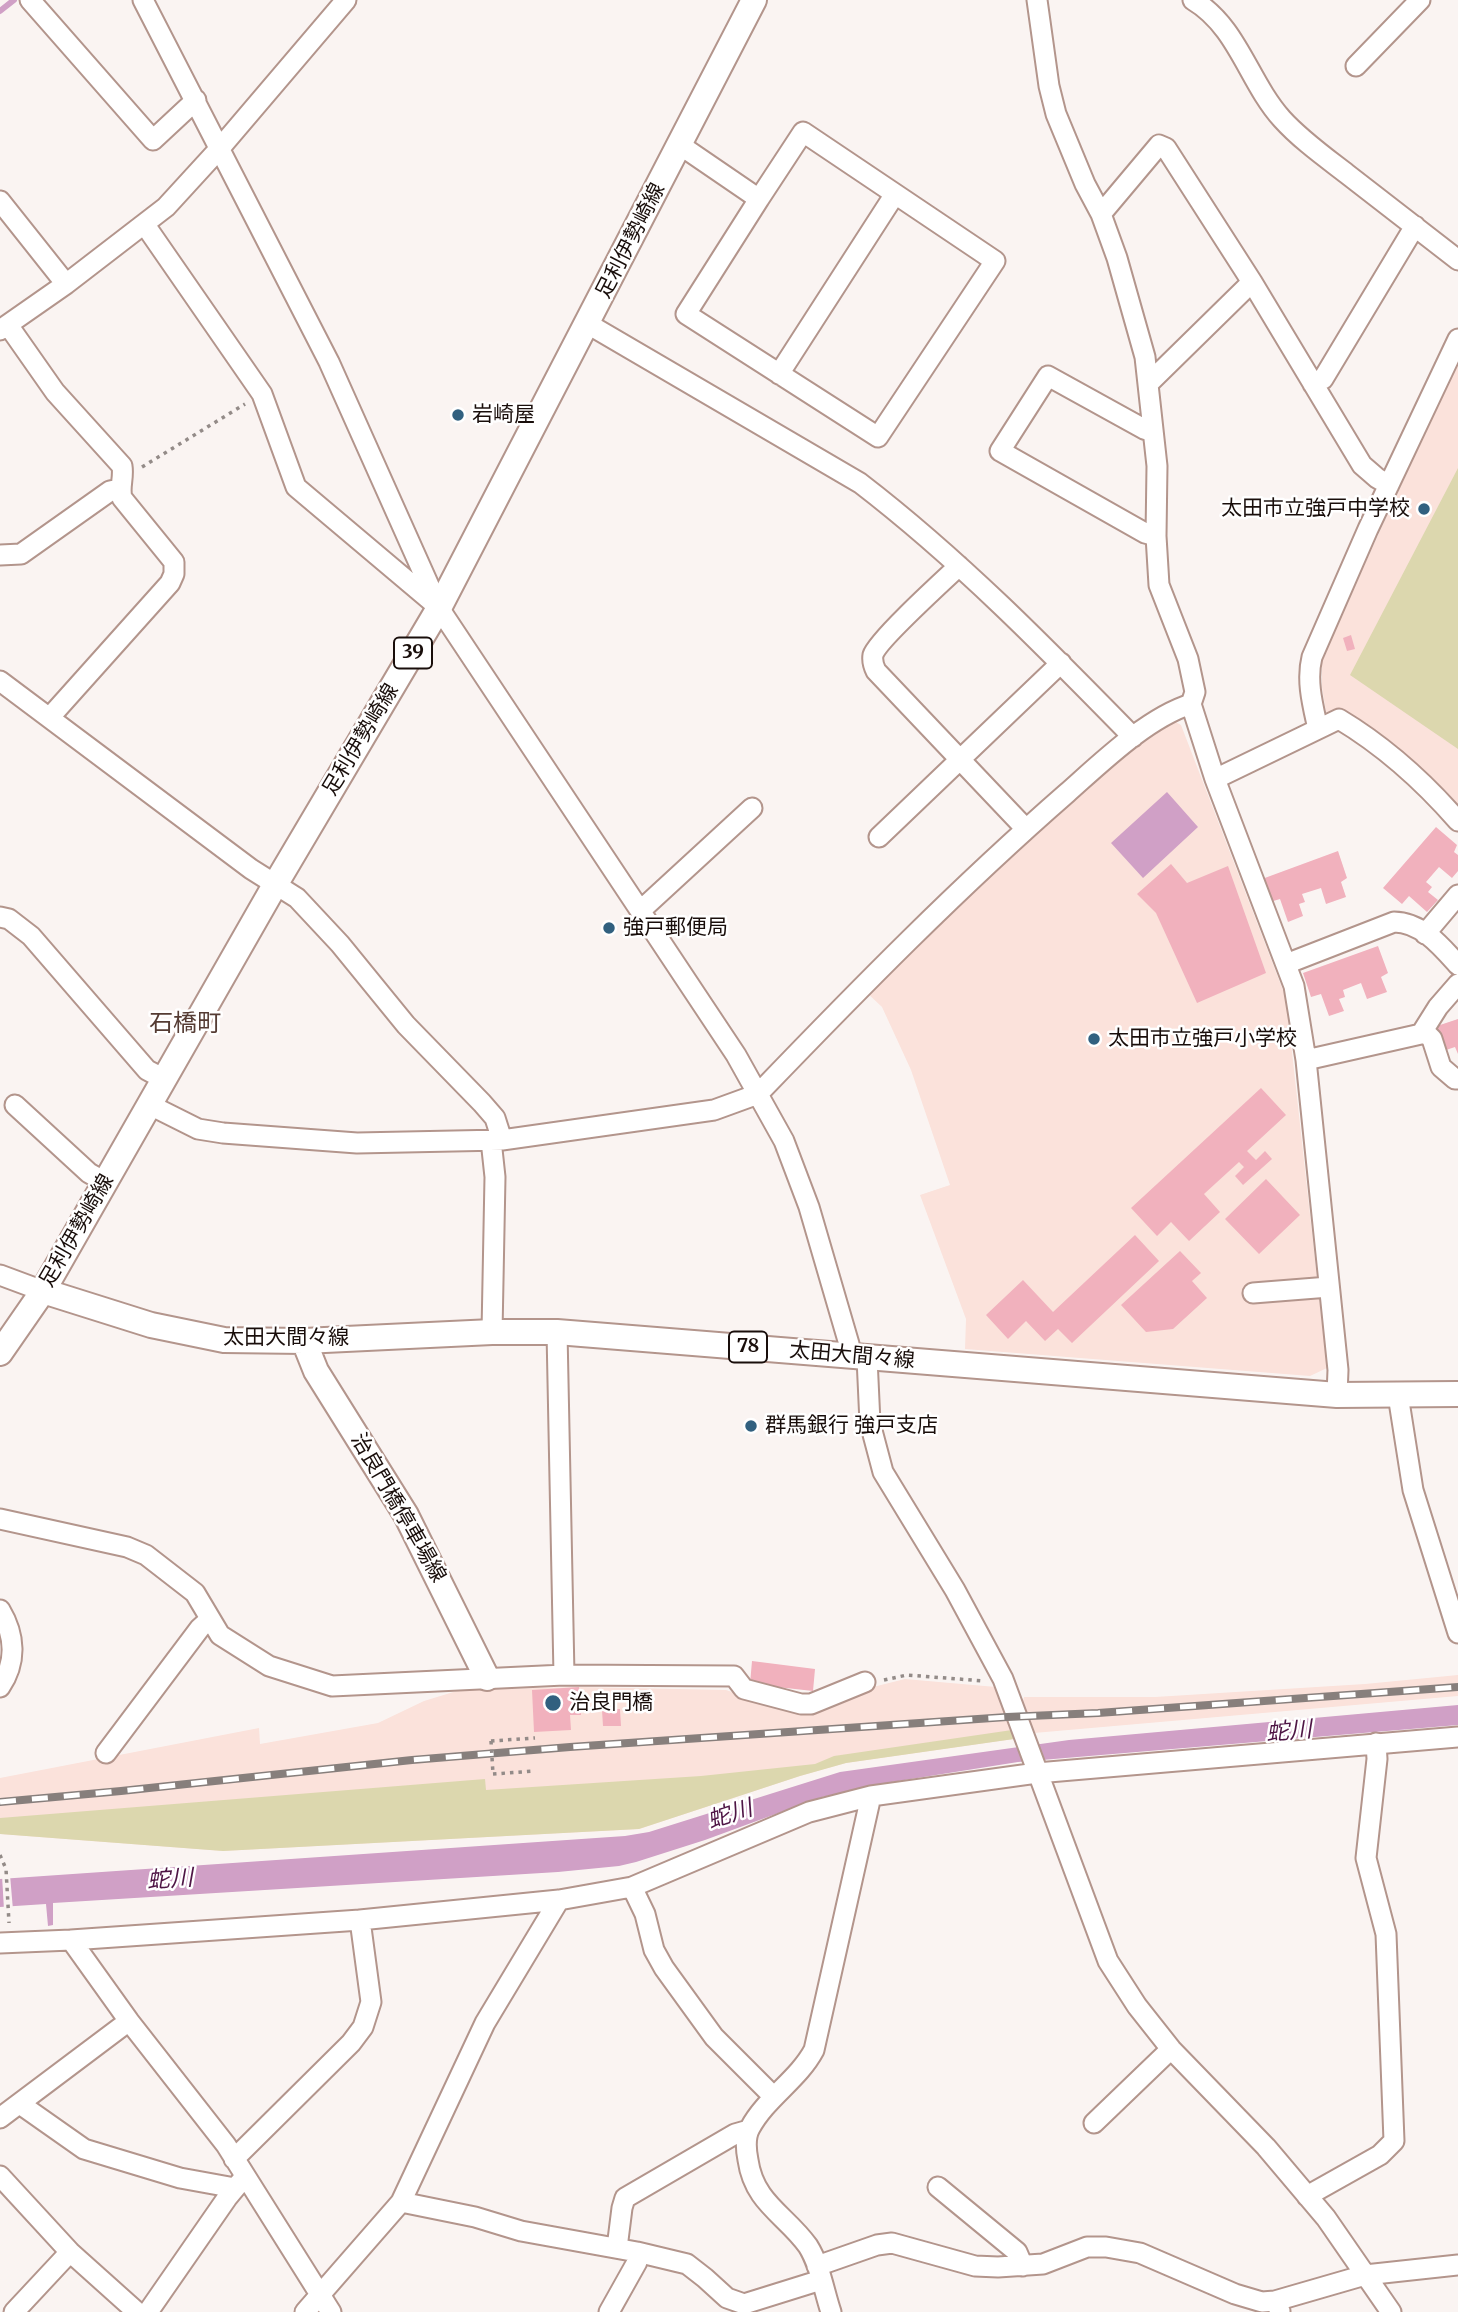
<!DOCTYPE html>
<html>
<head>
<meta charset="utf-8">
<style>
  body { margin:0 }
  canvas { display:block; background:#faf4f2 }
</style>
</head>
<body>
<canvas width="1458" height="2312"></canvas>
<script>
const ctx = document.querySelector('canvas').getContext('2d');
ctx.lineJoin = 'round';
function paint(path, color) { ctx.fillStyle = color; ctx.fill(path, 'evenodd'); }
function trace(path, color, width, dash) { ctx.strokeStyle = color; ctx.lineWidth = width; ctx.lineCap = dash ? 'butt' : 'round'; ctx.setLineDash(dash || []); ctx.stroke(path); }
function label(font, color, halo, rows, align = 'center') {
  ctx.font = font + ' Merriweather,"Noto Sans JP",serif'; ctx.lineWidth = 5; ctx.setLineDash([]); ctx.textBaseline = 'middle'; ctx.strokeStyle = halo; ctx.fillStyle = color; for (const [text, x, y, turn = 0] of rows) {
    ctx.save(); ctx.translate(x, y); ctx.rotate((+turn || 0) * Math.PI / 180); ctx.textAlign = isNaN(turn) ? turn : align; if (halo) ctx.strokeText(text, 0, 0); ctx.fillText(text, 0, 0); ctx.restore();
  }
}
const built = new Path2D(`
  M1458,360V807L1445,790L1364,724L1338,711L1326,712L1322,687V658Z
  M1172,720L1181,725L1286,998L1327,1368L1310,1376L965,1349L966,1319L920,1195L950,1185L911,1070L882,1007L865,991L949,907L1130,749Z
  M1458,1675V1696L1034,1733L1023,1701L1024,1697H1155L1365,1684Z
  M905,1679L996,1687L1014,1739L846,1763L800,1776L639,1829L223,1851L0,1834V1778L259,1728L260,1744L378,1723L424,1701L460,1690L579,1687L726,1690L764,1703L817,1708L873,1687Z`);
const green = new Path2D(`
  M1458,468V749L1350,675Z
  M1012,1730L1014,1739L846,1763L800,1776L639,1829L223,1851L0,1834V1818L485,1779L486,1790L701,1776L815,1764L834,1756Z`);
const water = new Path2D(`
  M1167,792L1198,827L1143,878L1111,843Z
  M1458,1705V1725L1018,1762L892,1782L822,1797L705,1840L636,1862L619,1866L558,1872L53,1903V1925L48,1926L46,1904L0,1907V1879L625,1836L649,1832L840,1772L1069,1740Z`);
const pier = new Path2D(`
  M2,1875H10L13,1910H4Z`);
const stream = new Path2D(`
  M0,11L14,0`);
const building = new Path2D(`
  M1351,635L1355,649L1347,651L1343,638Z
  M1436,827L1457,845L1454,852L1458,855V871L1452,878L1439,867L1426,882L1432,887L1428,892L1438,900L1427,912L1409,896L1402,904L1383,888Z
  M1338,851L1347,878L1341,882L1346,897L1326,904L1321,888L1302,894L1305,902L1299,904L1303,916L1288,922L1280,899L1270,902L1262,879Z
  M1171,864L1187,883L1228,866L1266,973L1197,1003L1156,913L1137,894Z
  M1378,946L1388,973L1381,977L1387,992L1367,999L1361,983L1343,990L1345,997L1339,999L1344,1011L1329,1016L1321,994L1311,997L1303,973Z
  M1458,1019V1054L1455,1047L1446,1050L1437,1026Z
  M1261,1088L1286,1115L1247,1151L1256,1160L1265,1151L1272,1159L1243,1185L1235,1176L1244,1167L1239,1162L1204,1194L1220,1212L1189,1241L1171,1222L1157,1236L1131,1208Z
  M1266,1179L1300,1215L1259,1254L1225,1219Z
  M1135,1235L1159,1261L1072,1343L1058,1329L1045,1341L1026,1321L1008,1339L986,1315L1023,1280L1053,1312Z
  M1180,1251L1201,1273L1192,1281L1207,1298L1173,1329L1146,1332L1121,1305Z
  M752,1661L815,1669L813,1691L750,1684Z
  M579,1687L581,1715H570L571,1730L534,1732L532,1690Z
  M620,1709L621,1726H603L602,1710Z`);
const path = new Path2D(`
  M142,467L245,404
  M884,1680L907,1675L984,1681
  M491,1741L535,1738
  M493,1774L534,1771
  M0,1855L6,1869L9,1923`);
const minor = new Path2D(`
  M30,0L153,140L196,100
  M143,0L329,362L439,608L736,1055L784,1141L809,1207L849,1344L848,1356
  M1037,0L1049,86L1056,114L1085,184L1101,214L1117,258L1145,357L1157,466L1156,536L1159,585L1188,659L1195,692L1191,704L1215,779L1294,986L1306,1060L1338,1370L1337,1395
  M1193,0C1238,27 1248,81 1282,119C1301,140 1325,157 1347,174C1384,203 1421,231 1458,260
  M1356,66L1420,0
  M680,145L759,199L803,132L995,261L878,437L686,314L759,199
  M0,201L66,284
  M1101,214L1159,145L1166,148L1252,282L1362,465L1377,478L1389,485
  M145,225L262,394L296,487L436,605
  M588,324L860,483C959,559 1046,648 1133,737
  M8,325L55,392L122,466C124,478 119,487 122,498L174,562V574L170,583L50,717
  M0,330L66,284L166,207L220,148L346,0
  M779,374L895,194
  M1148,384L1252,282
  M1313,384L1323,379L1415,226
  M1153,432L1144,429L1048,376L1000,451L1145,533L1156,536
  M0,555L21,554L110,491L119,489
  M959,566C944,580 877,641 873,655C872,661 874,667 876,671L1026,829
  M0,681L251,869L297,898L340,944L406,1025L482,1103L495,1118L502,1140
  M1318,729C1313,706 1306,681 1312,657L1368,529L1458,339
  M1215,779L1339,719C1384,746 1424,782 1458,821
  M879,837L1061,663
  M640,911L752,808
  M0,917L9,919L31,936L147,1070L164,1079
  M1425,934L1458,895
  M1286,964L1394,922C1421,922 1441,946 1458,965
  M1424,1031L1432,1039L1441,1067L1455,1079H1458
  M1306,1060L1421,1034L1438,1007L1458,984
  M15,1105L89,1173L105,1182
  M150,1105L198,1129L223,1133L357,1143L502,1140L714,1110L758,1094C858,990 958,888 1067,793C1102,762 1147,718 1191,704
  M491,1140L495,1177L492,1332
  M0,1275L43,1291
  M1253,1293L1329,1287
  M557,1332L564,1675
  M867,1358L870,1423L883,1472L955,1590L1003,1679L1108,1961L1137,2006L1171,2049L1266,2147L1326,2218L1391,2312
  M1398,1395L1413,1490L1458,1633
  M0,1519L127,1547L146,1555L195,1593L220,1635L269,1666L332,1686L564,1675L734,1676L744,1689L801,1704H811L865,1682
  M0,1610C15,1635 17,1662 0,1687
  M106,1753L200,1628L209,1620
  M632,1887L645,1914L654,1950L664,1968L714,2037L774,2097
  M71,1940L360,1920L559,1900L632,1887L809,1812L871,1796L1037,1773L1458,1737
  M0,1943L71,1940L129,2021L226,2145L331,2312
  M20,2104L84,2149L180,2178L235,2188
  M0,2118L129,2021
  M1094,2123L1171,2049
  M234,2159L351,2043L363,2027L371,2002L360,1920
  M0,2176L70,2252L137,2312
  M938,2187L1017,2252L1023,2266
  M1307,2196L1380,2155L1394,2141L1386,1934L1366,1858L1377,1759L1376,1743
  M401,2202L475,2217L521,2231L637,2252L687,2264L705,2278L727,2298L744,2304L821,2280
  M617,2248L622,2208L625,2198L735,2134L749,2130
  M817,2266L877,2245L892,2243L975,2266L998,2267L1043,2264L1087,2247H1106L1140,2253L1235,2294L1262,2302L1275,2301
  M1280,2311L1275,2301L1365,2275L1458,2265
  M14,2312L70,2252
  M148,2312L227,2198L242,2180
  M305,2312L401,2202L485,2023L559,1900
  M609,2312L637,2262V2252
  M831,2312C824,2291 820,2265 808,2246C786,2215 754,2203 748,2160C746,2150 745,2137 750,2128C766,2098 798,2080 814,2050L871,1796`);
const major = new Path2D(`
  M43,1291L151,1325L224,1340L304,1341L492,1332H557L1337,1395L1458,1394
  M304,1341L316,1371L406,1515L487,1678
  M0,1353L43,1291L275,885L439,608L754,0`);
const rail = new Path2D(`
  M0,1802L121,1791L412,1760L570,1747L1007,1717L1098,1713L1458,1687`);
const pathBridge = new Path2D(`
  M491,1741L493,1774`);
const markers = [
  [458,415,7,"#31607f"],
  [1424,509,7,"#31607f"],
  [609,928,7,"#31607f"],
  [1094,1039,7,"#31607f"],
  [751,1426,7,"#31607f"],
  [553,1703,9,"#31607f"]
];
const shields = [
  [413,653,38],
  [748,1347,38]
];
const shieldNames = [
  ["39",413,653],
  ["78",748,1347]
];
const streetNames = [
  ["足利伊勢崎線",631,241,-63],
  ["足利伊勢崎線",361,740,-59],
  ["足利伊勢崎線",77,1231,-60],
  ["太田大間々線",286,1338],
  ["太田大間々線",852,1356,5],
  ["治良門橋停車場線",398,1508,60]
];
const poiNames = [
  ["岩崎屋",472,415],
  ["太田市立強戸中学校",1410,509,"right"],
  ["強戸郵便局",623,928],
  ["太田市立強戸小学校",1108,1039],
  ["群馬銀行 強戸支店",765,1426],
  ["治良門橋",569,1703]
];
const waterNames = [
  ["蛇川",1289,1732,-5],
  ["蛇川",730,1815,-18],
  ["蛇川",170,1880,-4]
];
const quarterNames = [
  ["石橋町",185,1024]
];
paint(built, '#fbe2db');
paint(green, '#dcd7ae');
paint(water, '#d0a0c6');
paint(pier, '#faf4f2');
trace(stream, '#d0a0c6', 6);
paint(building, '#f1b1bd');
trace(minor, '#b3958c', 23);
trace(major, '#b3958c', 28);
trace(path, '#938b88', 3.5, [3.5, 5]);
trace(minor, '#fff', 19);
trace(major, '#fff', 24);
trace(rail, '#877f7c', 8);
trace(rail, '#fff', 5, [16]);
trace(pathBridge, '#938b88', 3.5, [3.5, 5]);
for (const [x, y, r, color] of markers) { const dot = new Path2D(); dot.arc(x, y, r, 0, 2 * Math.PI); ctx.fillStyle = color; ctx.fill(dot); trace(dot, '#fff', 2.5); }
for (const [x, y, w] of shields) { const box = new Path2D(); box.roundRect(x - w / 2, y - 15.5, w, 31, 5); ctx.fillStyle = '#fff'; ctx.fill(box); trace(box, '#190e0b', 2); }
label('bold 19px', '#190e0b', null, shieldNames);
label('21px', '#190e0b', '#fff', streetNames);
label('21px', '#190e0b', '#fff', poiNames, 'left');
label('italic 23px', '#4e1545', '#fff', waterNames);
label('24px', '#553c34', '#fff', quarterNames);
</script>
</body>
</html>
